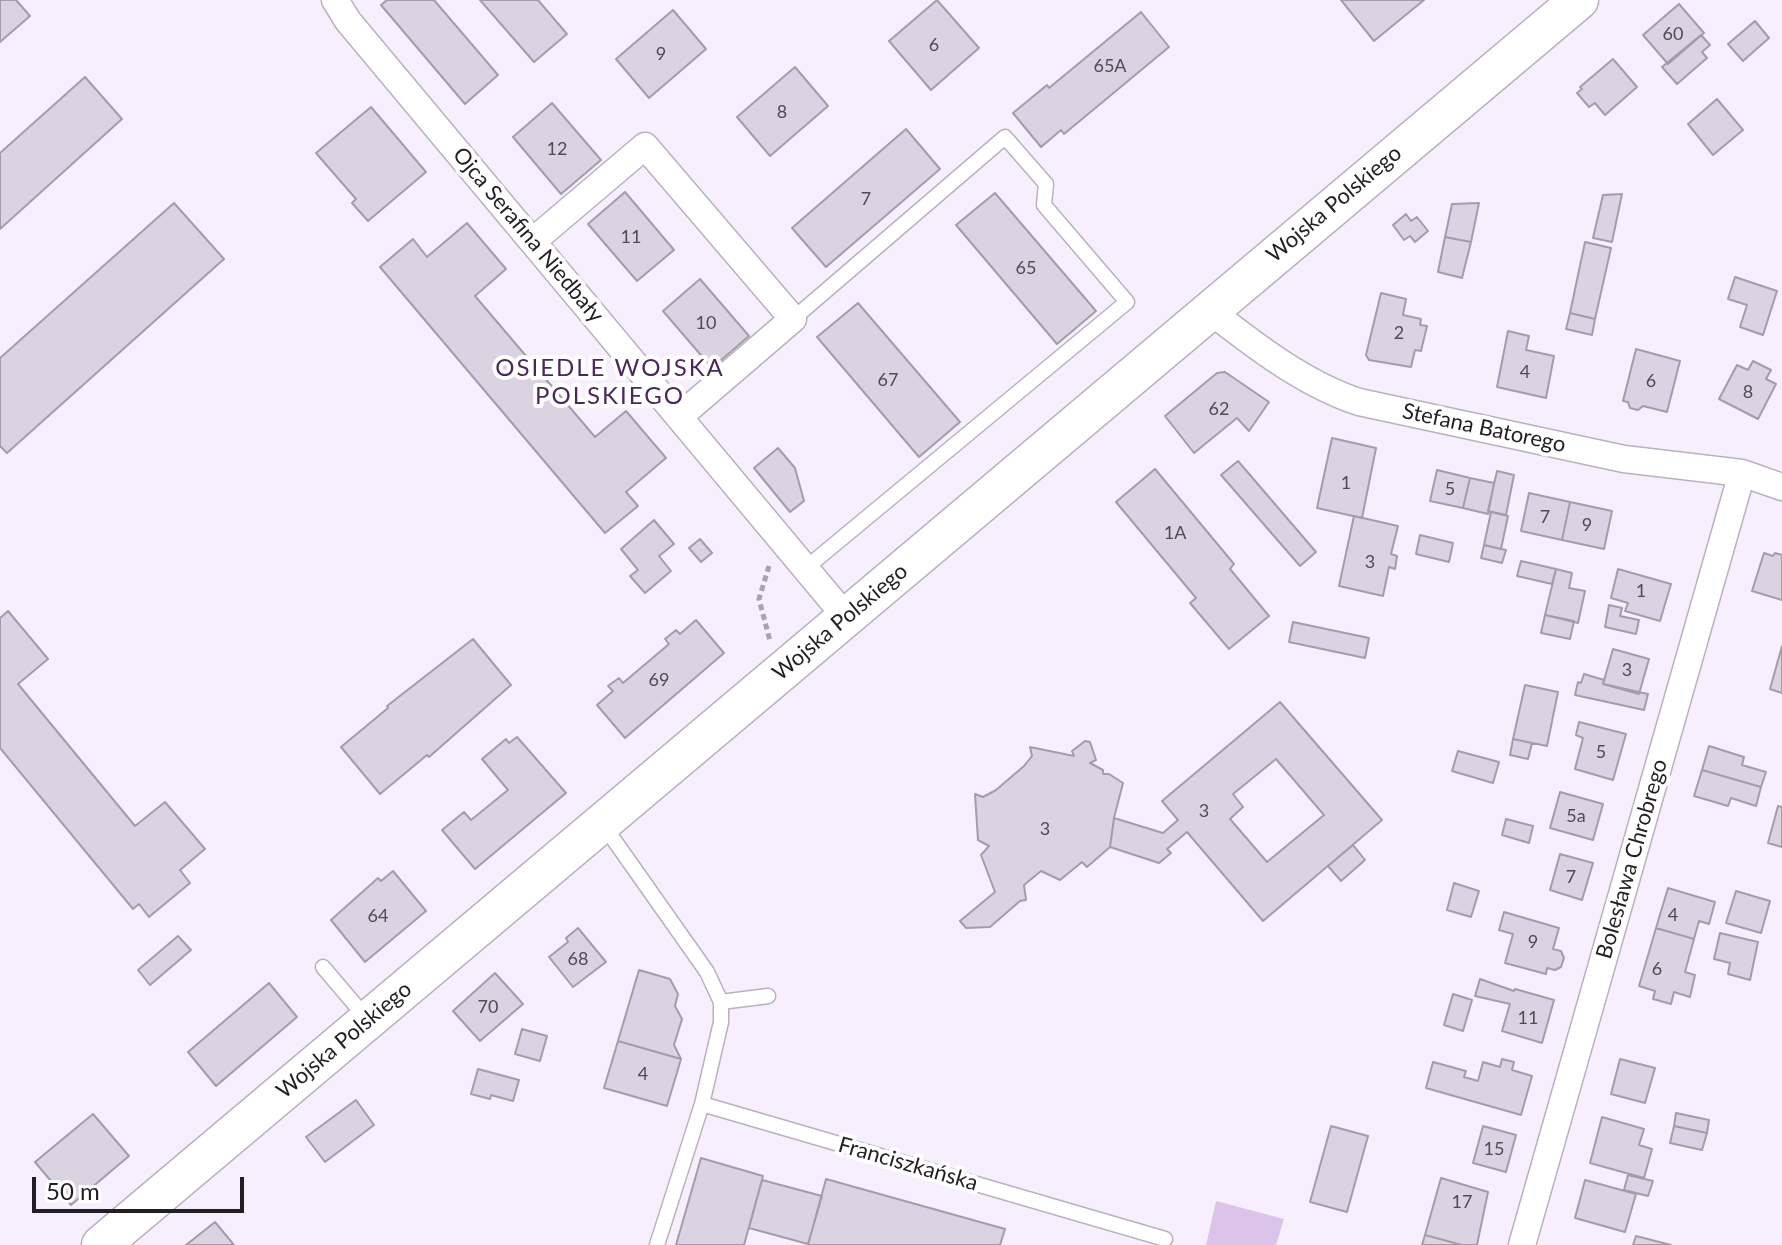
<!DOCTYPE html>
<html>
<head>
<meta charset="utf-8">
<style>
  body { margin:0 }
  #map { position:relative; width:1782px; height:1245px; overflow:hidden; background:#f8effe; font-family:Lato,sans-serif }
  canvas { display:block }
  .scale { position:absolute; left:32px; top:1177px; width:212px; height:36px; box-sizing:border-box; border:4px solid #221e24; border-top:0; padding-left:10px; font-size:24px; line-height:28px; white-space:nowrap; color:#221e24; -webkit-text-stroke:6px #fff; paint-order:stroke }
</style>
</head>
<body>
<div id="map">
<canvas width="1782" height="1245"></canvas>
<div class="scale">50 m</div>
</div>
<script>
const ctx = document.querySelector('canvas').getContext('2d');
ctx.lineJoin = 'round';
function paint(path, color) { ctx.fillStyle = color; ctx.fill(path, 'evenodd'); }
function trace(path, color, width, dash) { ctx.strokeStyle = color; ctx.lineWidth = width; ctx.lineCap = dash ? 'butt' : 'round'; ctx.setLineDash(dash || []); ctx.stroke(path); }
function label(font, color, halo, rows, align = 'center') {
  ctx.font = font + ' Lato,sans-serif'; ctx.lineWidth = 8; ctx.setLineDash([]); ctx.textBaseline = 'middle'; ctx.strokeStyle = halo; ctx.fillStyle = color; for (const [text, x, y, turn = 0] of rows) {
    ctx.save(); ctx.translate(x, y); ctx.rotate((+turn || 0) * Math.PI / 180); ctx.textAlign = isNaN(turn) ? turn : align; if (halo) ctx.strokeText(text, 0, 0); ctx.fillText(text, 0, 0); ctx.restore();
  }
}
const green = new Path2D(`
  M1216,1201L1284,1219L1276,1245H1206Z`);
const building = new Path2D(`
  M0,0H16L30,16L0,42Z
  M387,0H434L498,75L465,104L381,5Z
  M480,0H538L567,34L534,62Z
  M937,0L979,48L931,90L889,41Z
  M1341,0H1424L1374,41Z
  M1679,4L1704,33L1668,64L1643,35Z
  M673,10L706,49L649,98L616,59Z
  M1141,12L1169,47L1064,134L1061,130L1041,147L1013,113L1047,85L1049,88Z
  M1755,21L1769,38L1743,61L1728,44Z
  M1701,35L1710,45L1702,52L1707,58L1677,84L1662,67Z
  M1613,59L1637,87L1605,115L1595,103L1589,107L1577,93L1582,89L1580,87Z
  M795,67L828,106L770,156L737,117Z
  M85,77L122,119L0,229V153Z
  M1717,99L1743,130L1713,155L1688,124Z
  M552,103L601,160L561,194L513,137Z
  M371,107L426,172L368,221L352,203L356,199L316,153Z
  M906,129L940,169L826,267L792,228Z
  M625,192L674,250L637,281L588,224Z
  M995,193L1096,311L1057,344L956,225Z
  M1622,194L1612,242L1593,238L1603,195Z
  M174,203L224,259L7,453L0,446V358Z
  M1479,203L1471,242L1445,237L1452,204Z
  M1406,214L1411,221L1417,217L1428,231L1415,242L1410,236L1404,240L1393,225Z
  M467,223L506,269L475,296L595,437L626,411L666,458L626,492L638,506L605,533L380,267L413,239L427,257Z
  M1445,237L1471,242L1462,278L1438,272Z
  M1585,242L1611,248L1595,319L1570,313Z
  M1735,277L1777,291L1763,335L1740,327L1747,305L1728,299Z
  M700,279L749,336L712,368L663,311Z
  M1381,293L1406,299L1403,315L1421,319L1420,325L1427,326L1421,351L1415,350L1411,367L1369,360L1366,355Z
  M858,303L960,422L919,457L817,337Z
  M1570,313L1595,319L1592,335L1566,329Z
  M1508,331L1529,336L1526,350L1554,356L1546,398L1497,387Z
  M1636,349L1680,361L1667,412L1643,406L1638,410L1630,408L1628,402L1623,401Z
  M1753,361L1771,370L1766,379L1776,384L1758,419L1719,399L1737,365L1748,370Z
  M1225,372L1269,402L1249,431L1237,418L1194,453L1165,416L1217,373Z
  M1332,438L1376,448L1362,518L1317,508Z
  M778,448L795,468L804,501L790,512L754,468Z
  M1238,461L1316,552L1300,566L1221,475Z
  M1155,469L1234,564L1230,569L1269,616L1229,649L1190,603L1196,598L1116,502Z
  M1437,470L1470,478L1463,508L1430,501Z
  M1497,471L1514,475L1506,515L1488,511Z
  M1470,478L1494,483L1488,514L1463,508Z
  M1529,493L1570,502L1562,540L1521,531Z
  M1570,502L1612,511L1604,549L1562,540Z
  M1491,512L1508,516L1501,549L1484,545Z
  M1354,516L1398,526L1391,554L1397,556L1395,569L1389,567L1383,596L1339,586Z
  M654,520L674,544L659,556L671,571L645,593L630,576L638,570L621,549Z
  M1420,535L1453,543L1449,562L1416,554Z
  M700,539L712,553L701,562L689,548Z
  M1484,545L1506,550L1502,563L1481,558Z
  M1764,553L1773,556L1775,553L1782,555V600L1752,591Z
  M1521,561L1556,569L1552,584L1517,576Z
  M1556,569L1572,573L1569,588L1585,591L1578,623L1545,615Z
  M1618,569L1671,584L1660,621L1625,611L1628,603L1611,598Z
  M1609,605L1622,608L1620,616L1639,620L1636,634L1605,627Z
  M8,611L48,659L18,684L135,826L165,802L205,849L180,870L190,883L149,917L139,904L133,909L0,748V618Z
  M1545,615L1574,621L1570,639L1541,633Z
  M696,620L724,653L625,738L597,705L613,691L608,686L619,678L623,683L669,644L665,639L676,630L680,634Z
  M1293,622L1369,638L1365,658L1289,642Z
  M473,639L511,685L429,757L427,755L380,794L341,747L388,708L387,706Z
  M1782,646V693L1770,689Z
  M1613,649L1649,659L1639,694L1603,684Z
  M1584,674L1604,680L1603,684L1648,694L1644,710L1575,695L1578,682L1581,683Z
  M1525,685L1558,692L1547,746L1513,739Z
  M1280,702L1382,820L1263,921L1187,832L1167,849L1171,853L1159,863L1110,847L1114,818L1163,833L1178,820L1162,801ZM1276,759L1324,815L1267,862L1230,819L1243,807L1233,794Z
  M1579,722L1626,734L1613,780L1575,769L1583,738L1576,735Z
  M517,737L566,793L475,869L442,830L464,812L471,820L508,790L482,759L506,739L509,743Z
  M1513,739L1532,743L1528,759L1510,755Z
  M1085,741L1090,742L1096,760L1090,763L1103,770V774H1109L1123,783L1114,818L1110,847L1087,867L1082,862L1060,880L1041,871L1024,885L1026,900L1020,901L990,927L966,928L960,921L995,892L981,855L989,846L978,840L975,794L983,797L996,790L1024,766L1032,756L1030,747L1074,756L1072,751Z
  M1709,746L1744,757L1742,765L1766,772L1761,787L1702,770Z
  M1458,751L1499,762L1493,783L1452,771Z
  M1702,770L1761,787L1756,806L1731,798L1728,806L1694,796Z
  M1560,792L1603,804L1593,840L1550,828Z
  M1778,806L1782,807V847L1768,843Z
  M1506,819L1533,826L1529,843L1502,835Z
  M1353,845L1365,860L1341,881L1328,866Z
  M1560,854L1593,863L1582,900L1550,890Z
  M393,871L426,911L365,962L331,920L378,878L381,881Z
  M1454,883L1479,891L1471,917L1447,910Z
  M1668,888L1715,902L1709,924L1699,921L1694,939L1656,928Z
  M1736,891L1770,901L1761,933L1726,923Z
  M1504,912L1559,928L1553,949L1561,951L1564,958L1561,967L1555,970L1547,968L1546,974L1505,963L1513,934L1499,930Z
  M578,928L606,962L573,987L549,957L568,942L566,938Z
  M1656,928L1694,939L1685,972L1695,975L1690,997L1674,992L1671,1004L1653,999L1655,991L1639,986Z
  M1720,933L1758,942L1750,980L1728,974L1730,963L1714,959Z
  M178,936L191,950L150,985L138,970Z
  M639,970L670,979L678,994L675,1006L682,1019L674,1045L681,1059L618,1041Z
  M495,973L523,1004L480,1041L453,1011Z
  M1480,979L1514,991L1515,989L1554,1000L1542,1043L1502,1031L1510,1004L1475,996Z
  M269,983L297,1017L216,1086L188,1052Z
  M1453,994L1472,1000L1463,1031L1444,1025Z
  M522,1029L547,1036L540,1061L515,1054Z
  M618,1041L681,1059L667,1106L604,1088Z
  M1502,1059L1514,1062L1512,1070L1532,1076L1521,1115L1426,1088L1433,1062L1466,1071L1464,1077L1478,1081L1483,1062L1500,1067Z
  M1620,1059L1655,1068L1645,1103L1611,1094Z
  M478,1069L519,1080L513,1101L491,1095L490,1099L471,1094Z
  M356,1100L374,1125L325,1162L306,1137Z
  M1676,1113L1709,1120L1707,1133L1674,1126Z
  M93,1114L129,1156L71,1205L35,1162Z
  M1602,1117L1644,1129L1639,1145L1652,1149L1644,1178L1590,1163Z
  M1331,1126L1368,1136L1347,1212L1310,1202Z
  M1483,1126L1516,1135L1506,1172L1473,1163Z
  M1674,1126L1707,1133L1702,1150L1670,1143Z
  M701,1158L763,1176L744,1245H676Z
  M1628,1175L1653,1181L1648,1196L1624,1190Z
  M1441,1178L1488,1192L1477,1245H1462L1425,1235Z
  M826,1179L1005,1229L1000,1245H808Z
  M762,1180L822,1196L808,1244L749,1228Z
  M1585,1180L1636,1194L1625,1232L1575,1218Z
  M215,1222L234,1245H186Z
  M1425,1235L1462,1245H1422Z
  M1636,1236L1671,1245H1633Z`);
const path = new Path2D(`
  M769,566L759,599L770,641`);
const service = new Path2D(`
  M793,319L1005,137L1046,184L1044,205L1127,302L806,568
  M602,823L707,972L721,1002V1022L702,1104L657,1245
  M323,967L368,1020
  M721,1002L768,996
  M702,1104L1165,1239`);
const minor = new Path2D(`
  M335,0L348,21L846,617
  M533,241L645,146L793,319L680,416
  M1209,310C1254,345 1304,384 1359,402L1624,459L1742,473L1782,487
  M1522,1245L1742,473`);
const secondary = new Path2D(`
  M101,1245L1579,0`);
const numberNames = [
  ["60",1673,34],
  ["6",934,45],
  ["9",661,54],
  ["65A",1110,66],
  ["8",782,112],
  ["12",557,149],
  ["7",866,199],
  ["11",631,237],
  ["65",1026,268],
  ["10",706,323],
  ["2",1399,333],
  ["4",1525,372],
  ["67",888,380],
  ["6",1651,381],
  ["8",1748,392],
  ["62",1219,409],
  ["1",1346,483],
  ["5",1450,489],
  ["7",1545,517],
  ["9",1587,525],
  ["1A",1175,533],
  ["3",1370,562],
  ["1",1641,591],
  ["3",1627,670],
  ["69",659,680],
  ["5",1601,752],
  ["3",1204,811],
  ["5a",1576,816],
  ["3",1045,829],
  ["7",1571,877],
  ["4",1673,915],
  ["64",378,916],
  ["9",1533,942],
  ["68",578,959],
  ["6",1657,969],
  ["70",488,1007],
  ["11",1528,1018],
  ["4",643,1074],
  ["15",1494,1149],
  ["17",1462,1202]
];
const streetNames = [
  ["Wojska Polskiego",1334,204,-40],
  ["Ojca Serafina Niedbały",528,235,50],
  ["Stefana Batorego",1484,428,12],
  ["Wojska Polskiego",840,622,-40],
  ["Bolesława Chrobrego",1632,859,-74],
  ["Wojska Polskiego",344,1040,-40],
  ["Franciszkańska",908,1164,16]
];
const neighbourhoodNames = [
  ["OSIEDLE WOJSKA",610,368],
  ["POLSKIEGO",610,396]
];
paint(green, '#dbc3e9');
paint(building, '#dcd3e2');
trace(building, '#a59caa', 2);
trace(service, '#bab1bf', 17);
trace(minor, '#bab1bf', 29);
trace(secondary, '#bab1bf', 41);
trace(path, '#a9a1ad', 5, [6, 4]);
trace(service, '#fff', 14);
trace(minor, '#fff', 26);
trace(secondary, '#fff', 38);
label('18px', '#504b54', null, numberNames);
label('22px', '#221e24', '#fff', streetNames);
ctx.letterSpacing = '2px';
label('24px', '#4b275e', '#fff', neighbourhoodNames);
ctx.letterSpacing = '0px';
</script>
</body>
</html>
